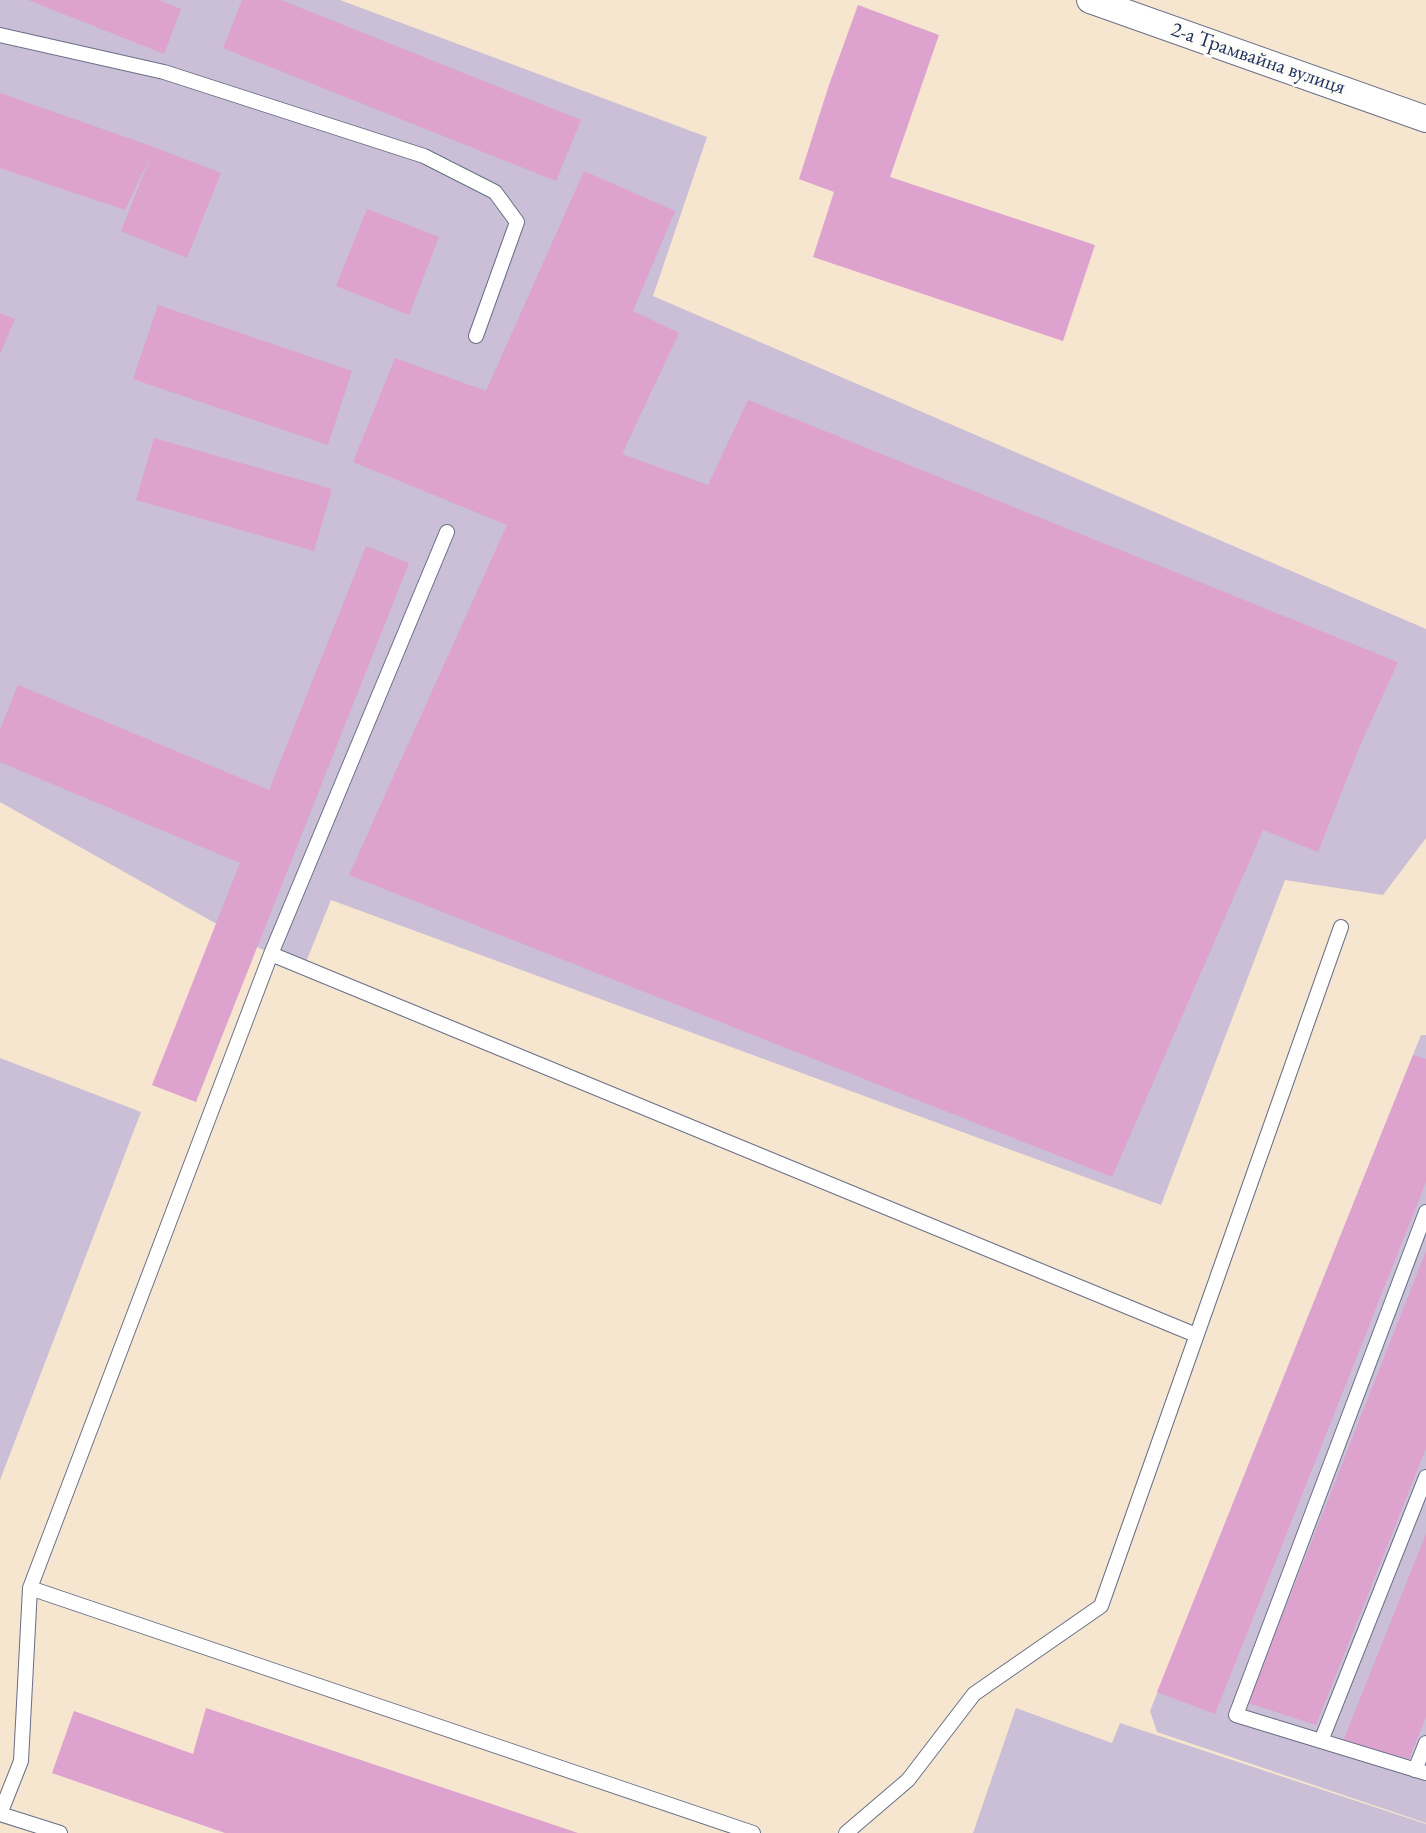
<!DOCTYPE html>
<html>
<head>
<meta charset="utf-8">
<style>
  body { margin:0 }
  canvas { display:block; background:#f6e5cf }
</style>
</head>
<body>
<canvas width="1426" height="1833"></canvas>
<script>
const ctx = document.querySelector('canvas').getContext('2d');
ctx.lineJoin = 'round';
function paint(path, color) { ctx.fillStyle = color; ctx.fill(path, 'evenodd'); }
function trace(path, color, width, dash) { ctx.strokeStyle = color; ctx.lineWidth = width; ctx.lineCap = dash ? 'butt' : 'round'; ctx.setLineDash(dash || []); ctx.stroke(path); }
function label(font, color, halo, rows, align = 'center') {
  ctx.font = font + ' "EB Garamond",serif'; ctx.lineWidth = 6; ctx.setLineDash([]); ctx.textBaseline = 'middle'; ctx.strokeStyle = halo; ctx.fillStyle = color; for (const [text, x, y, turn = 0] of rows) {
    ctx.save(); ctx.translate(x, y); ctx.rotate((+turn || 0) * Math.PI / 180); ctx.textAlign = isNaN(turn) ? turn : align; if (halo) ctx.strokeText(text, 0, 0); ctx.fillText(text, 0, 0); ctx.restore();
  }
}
const industrial = new Path2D(`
  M0,0H340L707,137L653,296L1426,629V838L1383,895L1285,880L1161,1205L331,900L302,972L0,802Z
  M1421,1035H1426V1823L1157,1732L1150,1711Z
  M0,1058L141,1112L0,1480Z
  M1016,1708L1112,1743L1120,1723L1426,1824V1833H973Z`);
const building = new Path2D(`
  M28,0H159L181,9L164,54Z
  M242,0H281L581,120L556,181L223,48Z
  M858,5L939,35L890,177L1095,245L1063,341L813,257L834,192L799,179L829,85Z
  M0,93L154,147L221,173L187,258L121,231L151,155L125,210L0,168Z
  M584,171L675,211L633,311L679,333L622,454L708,485L748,400L1398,662L1359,748L1318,852L1263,830L1112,1177L349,875L507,525L353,462L395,358L486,391Z
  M367,209L439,237L409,315L336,286Z
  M158,305L352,371L328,445L133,379Z
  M0,313L15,319L0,354Z
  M154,438L332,489L314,551L136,500Z
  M366,546L409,563L196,1102L152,1085L240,863L0,762V729L18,685L269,790Z
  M1413,1055L1426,1059V1182L1215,1714L1157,1692Z
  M1426,1251V1448L1316,1725L1248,1703Z
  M1426,1534V1717L1409,1759L1343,1741Z
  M206,1708L578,1833H225L52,1773L74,1711L193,1754Z`);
const lane = new Path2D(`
  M0,35L164,72L424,156L495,192L517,222L476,336
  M271,954L1196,1335
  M1426,1212L1236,1715L1426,1773
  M30,1588L753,1833
  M1321,1741L1426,1477
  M1415,1770L1426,1743
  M0,1814L21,1761L30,1588L271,954L447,532
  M0,1814L60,1833
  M846,1833L908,1780L974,1694L1101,1606L1341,927`);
const street = new Path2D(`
  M1090,0L1426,119`);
const streetNames = [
  ["2-а Трамвайна вулиця",1258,59,19]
];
paint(industrial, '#cabfd6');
paint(building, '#dda2ce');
trace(lane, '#686f86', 16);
trace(street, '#686f86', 28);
trace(lane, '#fff', 14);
trace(street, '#fff', 26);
label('21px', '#1b2f5e', '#fdfcf7', streetNames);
</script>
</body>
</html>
